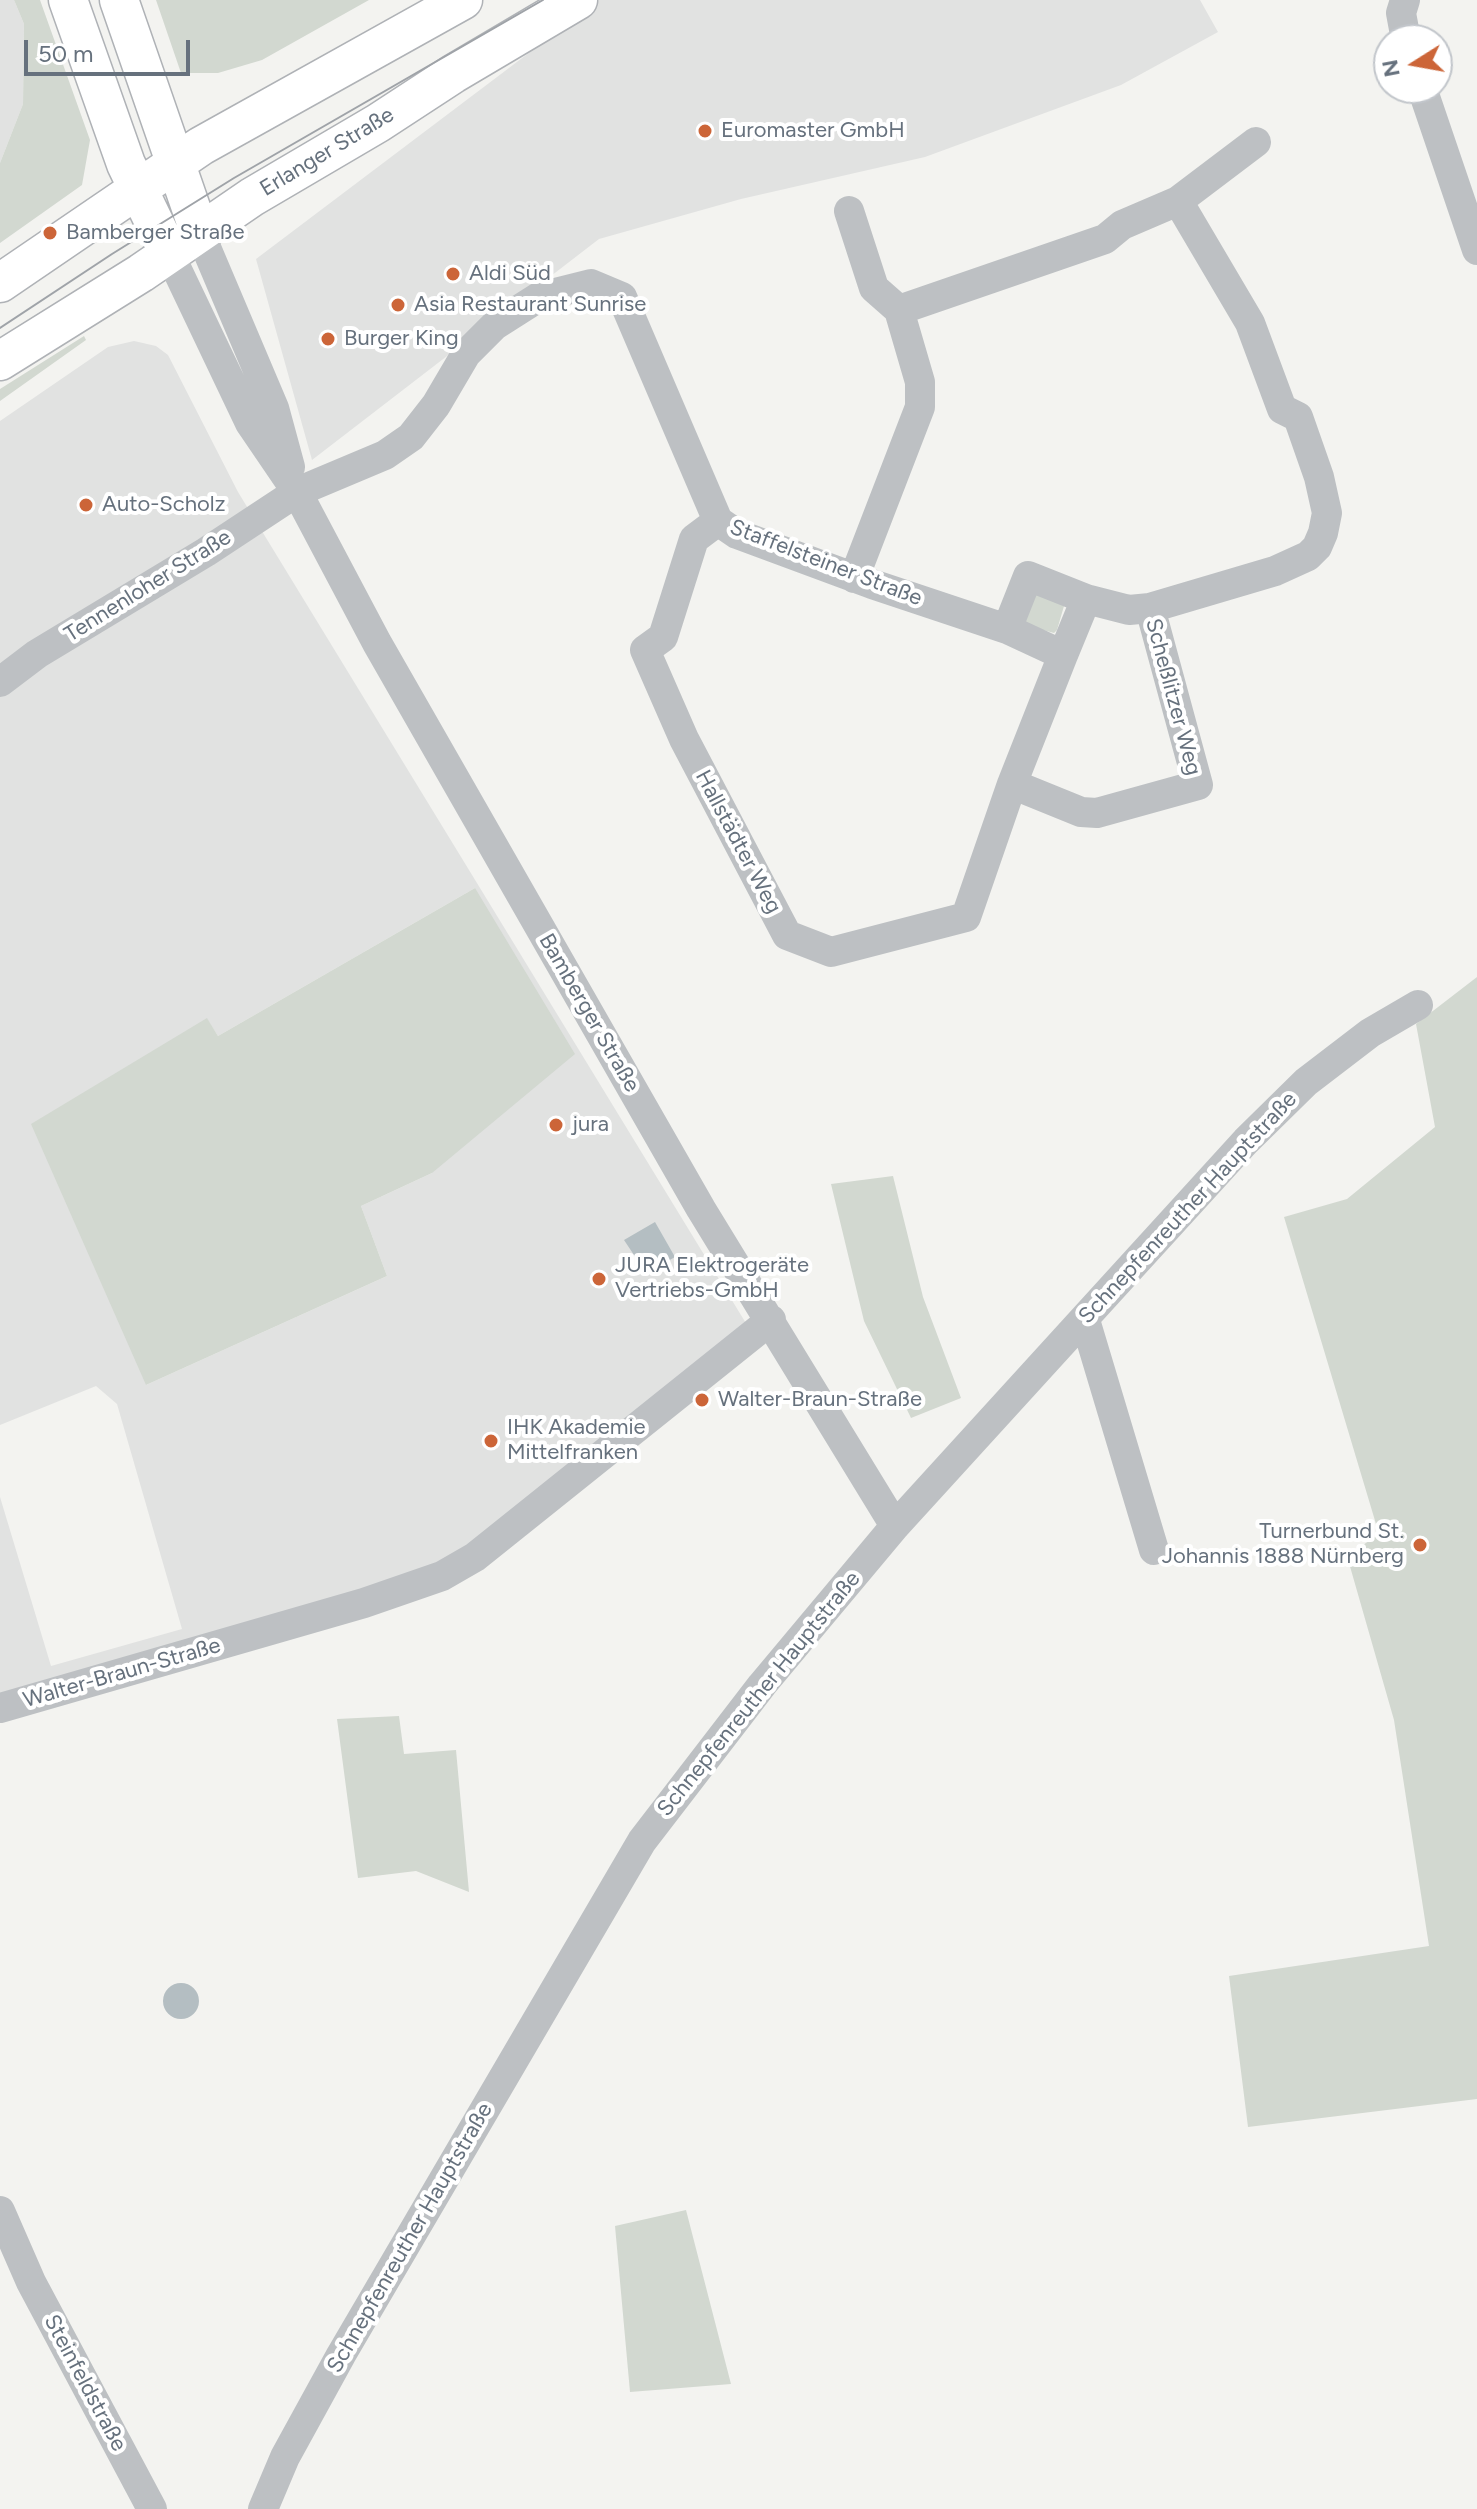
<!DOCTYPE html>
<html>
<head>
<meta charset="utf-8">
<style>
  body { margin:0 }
  #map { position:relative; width:1477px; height:2509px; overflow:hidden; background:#f3f3f0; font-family:Figtree,sans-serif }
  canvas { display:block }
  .north { position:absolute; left:1373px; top:24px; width:80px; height:80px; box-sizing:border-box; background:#fff; border:2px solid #c2c6cb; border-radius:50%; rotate:259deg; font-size:22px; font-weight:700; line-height:32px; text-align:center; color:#66717d }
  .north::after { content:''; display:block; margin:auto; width:28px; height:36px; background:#cc6538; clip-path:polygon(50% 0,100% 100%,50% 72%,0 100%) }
  .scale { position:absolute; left:24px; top:40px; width:166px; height:36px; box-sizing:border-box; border:4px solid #66717d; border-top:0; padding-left:10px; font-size:24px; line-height:28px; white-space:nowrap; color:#66717d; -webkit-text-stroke:6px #fff; paint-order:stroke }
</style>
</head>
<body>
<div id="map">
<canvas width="1477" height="2509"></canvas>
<div class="north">N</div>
<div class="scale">50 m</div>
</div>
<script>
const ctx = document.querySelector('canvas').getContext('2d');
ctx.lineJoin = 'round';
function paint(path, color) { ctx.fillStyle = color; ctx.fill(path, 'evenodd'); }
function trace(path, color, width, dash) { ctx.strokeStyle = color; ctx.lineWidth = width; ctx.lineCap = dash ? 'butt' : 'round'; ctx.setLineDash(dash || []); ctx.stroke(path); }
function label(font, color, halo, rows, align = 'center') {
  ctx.font = font + ' Figtree,sans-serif'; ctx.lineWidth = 8; ctx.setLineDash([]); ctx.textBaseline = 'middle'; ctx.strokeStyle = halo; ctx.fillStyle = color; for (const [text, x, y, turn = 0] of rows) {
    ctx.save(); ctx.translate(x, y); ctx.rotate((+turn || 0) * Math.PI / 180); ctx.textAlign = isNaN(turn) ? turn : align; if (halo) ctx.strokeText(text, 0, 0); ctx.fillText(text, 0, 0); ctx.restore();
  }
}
const built = new Path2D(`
  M0,0H14L24,24L23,104L0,163Z
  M599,0H1200L1218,32L1121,85L925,157L741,199L599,239L312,460L256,259Z
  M134,341L156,346L168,355L238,492L755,1338L490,1559L0,1704V1497L51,1666L182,1629L117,1404L96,1386L0,1425V421L108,347ZM475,888L432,1173L361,1206L387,1276L146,1385L207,1019L218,1036Z`);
const green = new Path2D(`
  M14,0H40L90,140L82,185L0,243V163L23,104L24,24Z
  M156,0H369L262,60L218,73H181Z
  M84,336L86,340L0,401V389Z
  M1034,593L1064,606L1057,630L1054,633L1025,625L1027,598Z
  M475,888L575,1054L432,1173L361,1206L387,1276L146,1385L31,1124L207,1018L218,1036Z
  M1477,977V2099L1248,2127L1229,1976L1429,1946L1394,1720L1347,1556L1379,1534L1284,1217L1347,1199L1435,1127L1416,1024Z
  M893,1176L923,1297L961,1398L911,1418L864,1321L831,1184Z
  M399,1716L404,1754L456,1750L469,1892L416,1871L358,1878L337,1719Z
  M686,2210L731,2384L630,2392L615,2226Z`);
const water = new Path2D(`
  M655,1222L675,1257L643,1275L638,1261L624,1240Z
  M163 2001a18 18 0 1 1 36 0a18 18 0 1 1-36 0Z`);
const minor = new Path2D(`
  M1405,0L1401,13L1406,40
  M1422,88L1477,250
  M849,211L874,288L899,310
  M199,231L274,408L290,467
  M169,253L250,423L297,492L377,643L701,1209L895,1526
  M718,521L694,539L663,637L645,650L684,739L787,935L831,952L966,917L1012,784L1063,655
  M854,578L920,407V382L899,310L1105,239L1122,225L1178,201L1256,142
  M1086,599L1129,610L1150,608L1275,571L1308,556L1317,547L1323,533L1327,513L1319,477L1298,417L1282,409L1250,323L1178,201
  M0,682L37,654L206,552L297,492L385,455L411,437L436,405L466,354L495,325L539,297L591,284L622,297L718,521L737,534L872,584L1007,629L1063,655L1086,599L1028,576L1007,629
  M1012,784L1081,812L1097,813L1198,785L1150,608
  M1085,1320L1154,1550
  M0,1708L364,1603L442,1576L475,1557L771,1320
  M0,2211L31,2282L152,2509
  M263,2509L285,2457L341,2355L642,1841L762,1685L895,1526L1246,1141L1306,1082L1370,1033L1418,1005`);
const major = new Path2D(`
  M68,0L126,164L169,253
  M119,0L199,231
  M0,283L201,146L463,0
  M0,361L141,273L252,197L378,123L453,74L578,0`);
const tram = new Path2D(`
  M0,328L112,254L234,178L543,0`);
const markers = [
  [705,131,8,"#cc6538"],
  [50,233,8,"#cc6538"],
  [453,274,8,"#cc6538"],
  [398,305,8,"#cc6538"],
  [328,339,8,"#cc6538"],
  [86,505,8,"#cc6538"],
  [556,1125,8,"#cc6538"],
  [599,1279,8,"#cc6538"],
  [702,1400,8,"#cc6538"],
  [491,1441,8,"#cc6538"],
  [1420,1545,8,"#cc6538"]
];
const poiNames = [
  ["Euromaster GmbH",721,131],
  ["Bamberger Straße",66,233],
  ["Aldi Süd",469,274],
  ["Asia Restaurant Sunrise",414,305],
  ["Burger King",344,339],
  ["Auto-Scholz",102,505],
  ["jura",572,1125],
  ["JURA Elektrogeräte",615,1266],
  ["Vertriebs-GmbH",615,1291],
  ["Walter-Braun-Straße",718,1400],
  ["IHK Akademie",507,1428],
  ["Mittelfranken",507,1453],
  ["Turnerbund St.",1404,1532,"right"],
  ["Johannis 1888 Nürnberg",1404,1557,"right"]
];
const streetNames = [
  ["Erlanger Straße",327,152,-31],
  ["Staffelsteiner Straße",826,563,21],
  ["Tennenloher Straße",148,586,-32],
  ["Scheßlitzer Weg",1173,697,75],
  ["Hallstädter Weg",738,842,62],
  ["Bamberger Straße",589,1013,60],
  ["Schnepfenreuther Hauptstraße",1188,1208,-47],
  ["Walter-Braun-Straße",122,1673,-16],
  ["Schnepfenreuther Hauptstraße",759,1694,-51],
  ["Schnepfenreuther Hauptstraße",410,2238,-60],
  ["Steinfeldstraße",85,2383,62]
];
paint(built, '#e1e2e1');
paint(green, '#d2d8d0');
paint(water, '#b4bec2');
trace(major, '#afb2b6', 41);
trace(minor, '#bdc0c3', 30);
trace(major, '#fff', 38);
trace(tram, '#9fa3a8', 2);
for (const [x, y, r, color] of markers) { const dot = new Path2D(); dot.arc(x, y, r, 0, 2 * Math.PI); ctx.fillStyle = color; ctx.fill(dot); trace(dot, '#fff', 3); }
label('22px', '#66717d', '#fff', poiNames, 'left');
label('22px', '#66717d', '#fff', streetNames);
</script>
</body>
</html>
